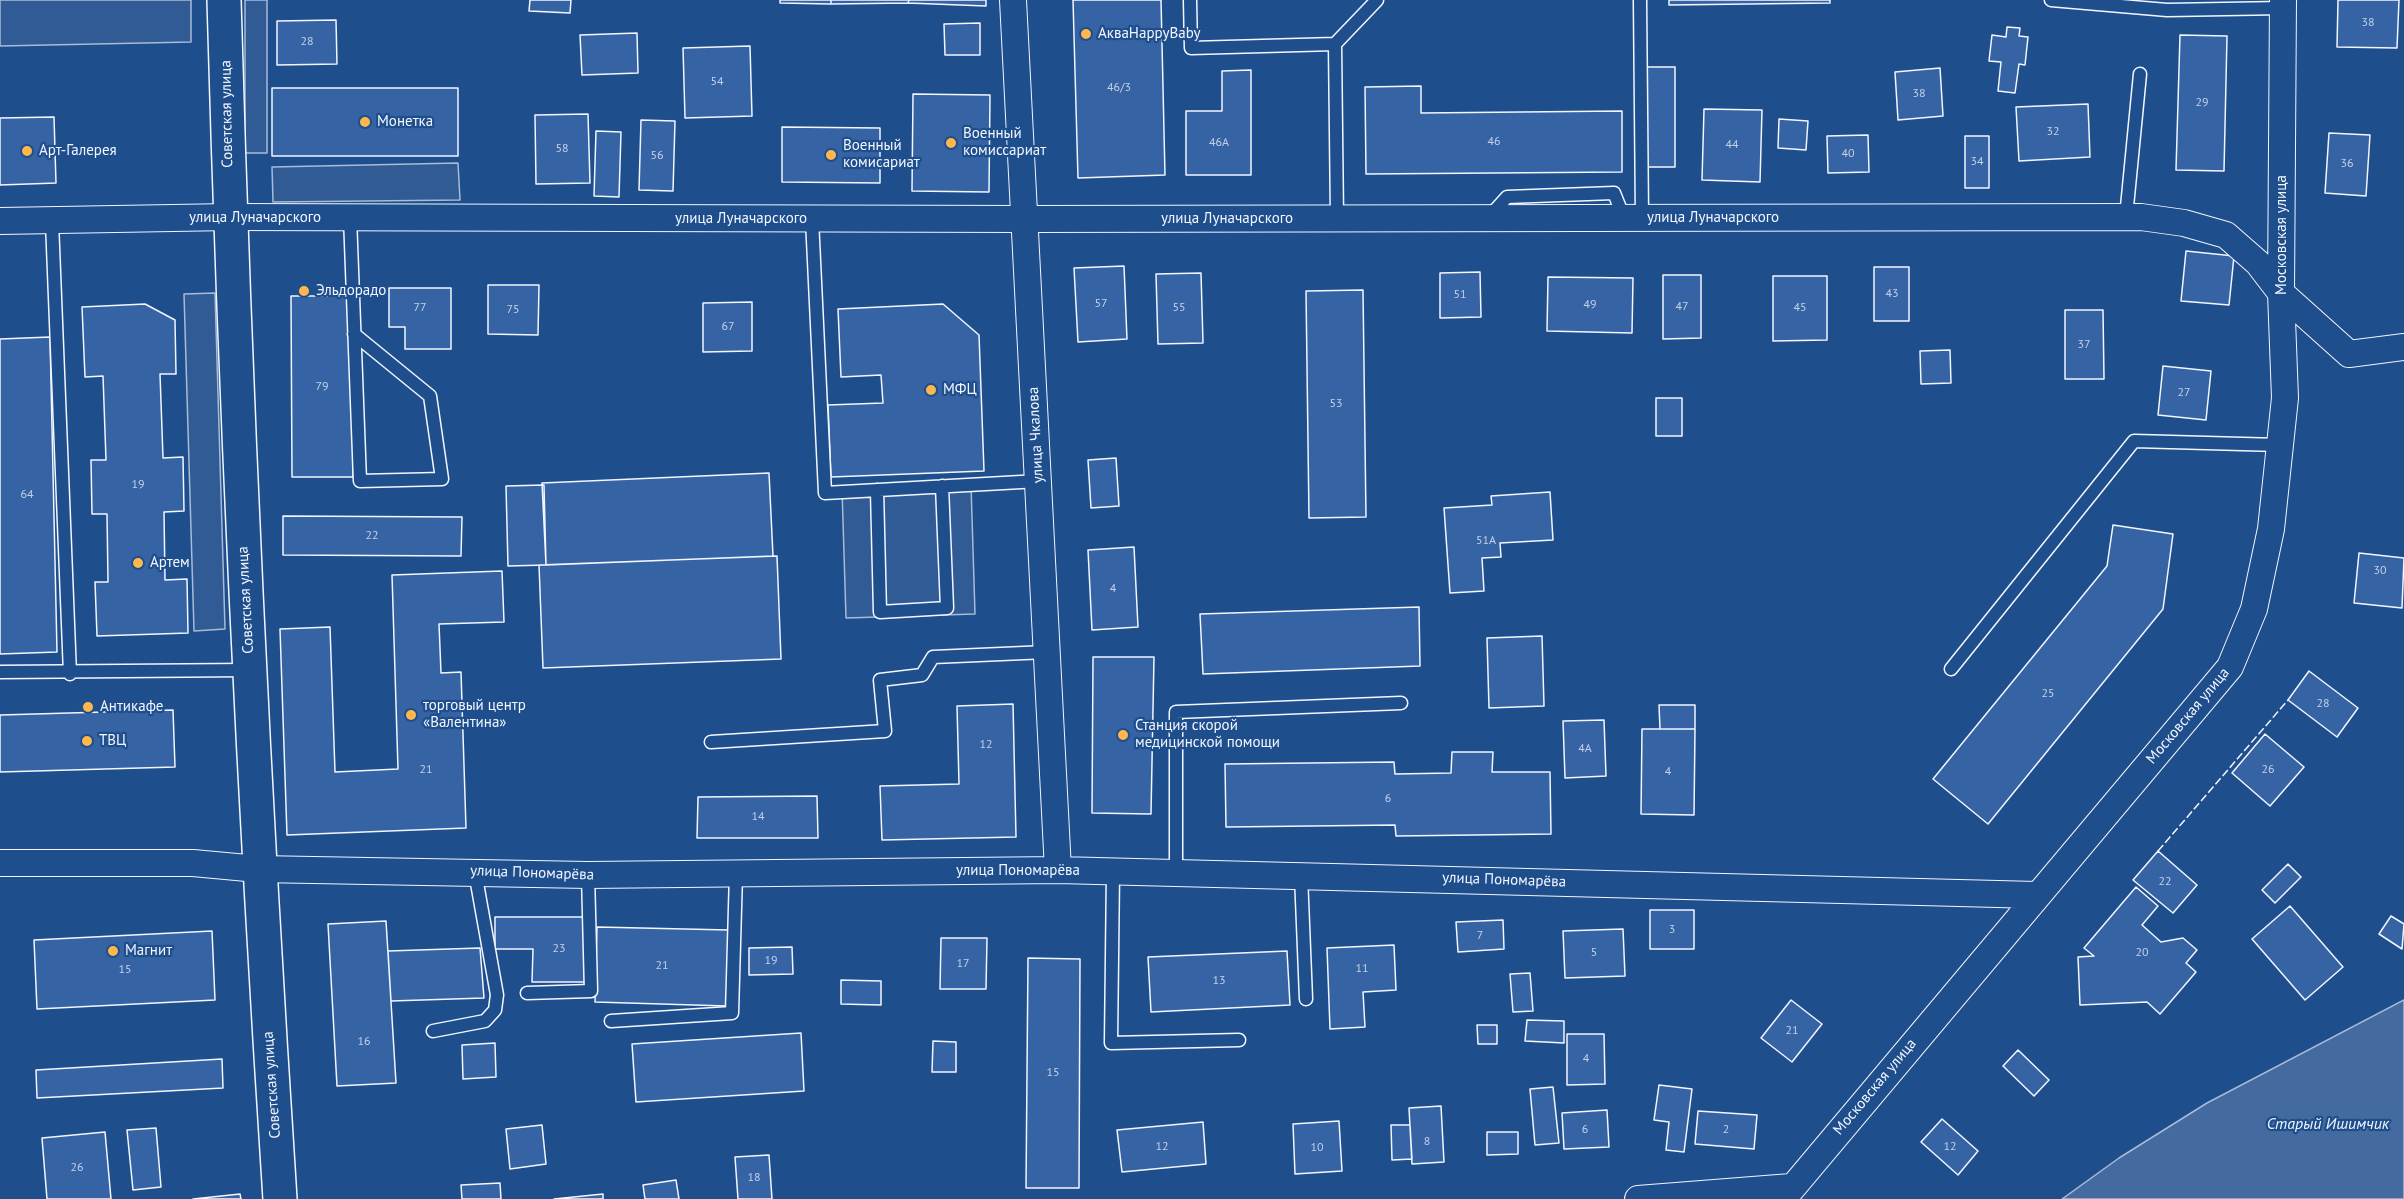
<!DOCTYPE html>
<html>
<head>
<meta charset="utf-8">
<style>
  body { margin:0 }
  canvas { display:block; background:#1f4e8c }
</style>
</head>
<body>
<canvas width="2404" height="1199"></canvas>
<script>
const ctx = document.querySelector('canvas').getContext('2d');
ctx.lineJoin = 'round';
function paint(path, color) { ctx.fillStyle = color; ctx.fill(path, 'evenodd'); }
function trace(path, color, width, dash) { ctx.strokeStyle = color; ctx.lineWidth = width; ctx.lineCap = dash ? 'butt' : 'round'; ctx.setLineDash(dash || []); ctx.stroke(path); }
function label(font, color, halo, rows, align = 'center') {
  ctx.font = font + ' "PT Sans",sans-serif'; ctx.lineWidth = 4.5; ctx.setLineDash([]); ctx.textBaseline = 'middle'; ctx.strokeStyle = halo; ctx.fillStyle = color; for (const [text, x, y, turn = 0] of rows) {
    ctx.save(); ctx.translate(x, y); ctx.rotate((+turn || 0) * Math.PI / 180); ctx.textAlign = isNaN(turn) ? turn : align; if (halo) ctx.strokeText(text, 0, 0); ctx.fillText(text, 0, 0); ctx.restore();
  }
}
const built = new Path2D(`
  M0,0H191V42L0,46Z
  M245,0H267V153H245Z
  M458,163L460,200L273,202L272,167Z
  M215,293L225,629L194,631L184,294Z
  M971,485L975,614L846,618L842,489Z`);
const water = new Path2D(`
  M2404,1000V1199H2062L2119,1158L2207,1103Z`);
const building = new Path2D(`
  M530,0H571L570,13L529,11Z
  M780,0H831V4L780,3Z
  M831,0H909L908,3L831,4Z
  M909,0H986V6L908,3Z
  M1073,0H1161L1165,175L1078,178Z
  M1669,0H1830V3L1669,5Z
  M2338,0H2399L2397,48L2337,47Z
  M336,20L337,64L277,65V21Z
  M980,23V55H945L944,24Z
  M2007,27L2020,28L2019,36L2028,37L2025,65L2019,64L2015,93L1998,91L2001,62L1989,61L1992,35L2006,37Z
  M637,33L638,73L582,75L580,35Z
  M2180,35L2227,36L2224,171L2176,170Z
  M750,46L752,116L685,118L683,48Z
  M1646,67H1675V167H1645Z
  M1940,68L1943,116L1898,120L1895,72Z
  M1251,70V175H1186V111H1222V71Z
  M1421,86V113L1622,111V172L1366,174L1365,87Z
  M272,88H458V156H272Z
  M913,94L990,95L989,192L912,191Z
  M2088,104L2090,157L2019,161L2016,107Z
  M1704,109L1762,110L1760,182L1702,180Z
  M588,114L590,183L536,184L535,115Z
  M54,117L56,183L0,185V118Z
  M1779,119L1808,121L1806,150L1778,148Z
  M641,120L675,121L673,191L639,190Z
  M782,127L880,128V183L782,182Z
  M596,131L621,132L619,197L594,196Z
  M2329,133L2370,135L2366,196L2325,193Z
  M1868,135L1869,172L1828,173L1827,136Z
  M1965,136H1989V188H1965Z
  M2186,251L2234,256L2229,305L2181,301Z
  M1124,266L1127,339L1078,342L1074,268Z
  M1874,267H1909V321H1874Z
  M1480,272L1481,317L1440,318V273Z
  M1201,273L1203,343L1158,344L1156,274Z
  M1663,275H1701V338L1663,339Z
  M1773,276H1827V340L1773,341Z
  M1548,277L1633,278L1632,333L1547,331Z
  M488,285H539L538,335L488,334Z
  M389,288H451V349H405V327H389Z
  M1363,290L1366,517L1309,518L1306,291Z
  M291,296H352L353,477H292Z
  M752,302V351L703,352V303Z
  M145,304L175,320L176,374H160L163,458L183,457L184,511L164,512L165,580L187,579L188,633L97,636L95,582H108L107,514H92L91,460H106L103,376L85,377L82,307Z
  M943,304L979,335L984,471L831,477L828,405L883,403L881,375L841,377L838,309Z
  M2065,310H2103L2104,379H2065Z
  M50,337L57,652L0,654V339Z
  M1950,350L1951,383L1921,384L1920,351Z
  M2163,366L2211,371L2206,420L2158,415Z
  M1656,398H1682V436H1656Z
  M1116,458L1119,506L1091,508L1088,460Z
  M769,473L773,556L546,565L542,483Z
  M544,485L546,565L508,566L506,486Z
  M1550,492L1553,540L1500,543L1501,557L1482,558L1484,591L1450,593L1444,508L1492,505L1491,496Z
  M283,516L462,517L461,556L283,555Z
  M2113,525L2173,534L2163,609L1988,824L1933,779L2107,566Z
  M1134,547L1138,627L1092,630L1088,550Z
  M2359,553L2404,558L2402,608L2354,603Z
  M777,556L781,659L543,668L539,565Z
  M502,571L504,622L439,624L441,673L461,672L466,828L287,835L280,629L330,627L335,772L398,769L392,575Z
  M1419,607L1420,666L1203,674L1200,614Z
  M1542,636L1544,706L1489,708L1487,638Z
  M1093,657H1154L1151,814L1092,813Z
  M2309,671L2358,708L2337,737L2288,700Z
  M1013,704L1016,837L882,840L880,786L959,784L957,706Z
  M1659,705H1695V729H1660Z
  M173,710L175,767L0,772V715Z
  M1604,720L1606,776L1565,778L1563,721Z
  M1642,729H1695L1694,815L1641,814Z
  M2265,734L2304,767L2270,806L2232,773Z
  M1452,752H1493L1492,772H1550L1551,834L1396,836L1395,825L1226,827L1225,764L1394,762L1395,774L1451,773Z
  M817,796L818,838H697L698,797Z
  M2158,851L2197,885L2173,913L2133,880Z
  M2288,864L2301,877L2275,903L2262,890Z
  M2136,887L2158,906L2142,925L2161,942L2183,938L2197,950L2186,963L2196,972L2160,1014L2147,1002L2080,1005L2078,957L2094,956L2084,948Z
  M2290,906L2343,967L2305,1000L2252,939Z
  M1650,910H1694V949H1650Z
  M2391,916L2404,924L2402,949L2379,934Z
  M495,917H586V982H532L533,949H495Z
  M1503,920L1504,949L1458,952L1456,922Z
  M386,921L396,1083L337,1086L328,924Z
  M597,927L729,930L727,1006L595,1002Z
  M1623,929L1625,976L1565,978L1563,931Z
  M212,931L215,1000L37,1009L34,940Z
  M941,938H987L986,989H940Z
  M1394,945L1396,990L1363,992L1365,1027L1330,1029L1327,948Z
  M792,947L793,974L749,975V948Z
  M480,948L484,998L391,1001L388,951Z
  M1287,951L1290,1005L1151,1012L1148,957Z
  M1028,958L1080,959L1079,1188H1026Z
  M1530,973L1533,1011L1513,1012L1510,974Z
  M841,980L881,981V1005L841,1004Z
  M1791,1000L1822,1024L1792,1062L1761,1038Z
  M1527,1020L1564,1021V1043L1525,1041Z
  M1477,1025H1497V1044H1478Z
  M801,1033L804,1091L636,1102L632,1044Z
  M1567,1034H1604L1605,1084L1567,1085Z
  M933,1041L956,1042V1072H932Z
  M495,1043L496,1077L463,1079L462,1045Z
  M2018,1050L2049,1080L2034,1096L2003,1066Z
  M222,1059L223,1088L37,1098L36,1070Z
  M1659,1085L1692,1089L1684,1152L1666,1150L1669,1122L1654,1120Z
  M1553,1087L1559,1143L1535,1145L1530,1089Z
  M1441,1106L1444,1162L1412,1164L1409,1108Z
  M1607,1110L1609,1147L1564,1149L1562,1113Z
  M1698,1111L1757,1115L1754,1149L1695,1144Z
  M1942,1119L1978,1151L1958,1175L1921,1142Z
  M1339,1121L1342,1171L1295,1174L1293,1124Z
  M1203,1122L1206,1164L1122,1172L1117,1130Z
  M542,1125L546,1164L510,1169L506,1129Z
  M1391,1125H1410L1412,1159L1392,1160Z
  M156,1128L161,1187L133,1190L127,1130Z
  M105,1132L111,1199H47L42,1138Z
  M1487,1132H1518V1154L1487,1155Z
  M769,1155L772,1199H738L735,1157Z
  M676,1180L679,1199H645L643,1185Z
  M500,1183L501,1199H462L461,1185Z
  M240,1194L241,1199H193Z
  M603,1194V1199H554Z`);
const service = new Path2D(`
  M1190,0L1191,48L1335,44
  M1640,0L1642,218
  M2051,0L2167,10L2283,8
  M350,217L360,481L442,479L430,396L354,334
  M1489,217L1507,197L1614,193L1624,218
  M2126,217L2140,74
  M812,219L825,493L1039,481
  M1337,219L1335,44L1377,0
  M52,222L70,674
  M877,490L880,612L947,608L942,486
  M1951,669L2134,441L2279,445
  M0,672L248,670
  M711,742L885,731L880,680L922,675L933,657L1047,652
  M1113,871L1111,1043L1239,1040
  M1176,873V712L1401,703
  M1301,875L1306,999
  M527,993L591,991L588,875
  M611,1021L732,1013L736,873
  M433,1031L485,1021L495,1010L497,995L475,872`);
const minor = new Path2D(`
  M1013,0L1058,870
  M0,221L230,217L1026,219L2141,217L2184,223L2226,235L2258,263L2281,293L2349,354L2404,347
  M0,863H193L258,869L588,875L1058,870L2037,895
  M1638,1199L1791,1187
  M1783,1199L2230,667L2254,609L2271,529L2285,398L2281,293L2283,0`);
const primary = new Path2D(`
  M224,0C235,400 254,800 280,1199`);
const fence = new Path2D(`
  M2158,851L2288,700`);
const markers = [
  [1086,34,6,"#ffb74d"],
  [365,122,6,"#ffb74d"],
  [951,143,6,"#ffb74d"],
  [27,151,6,"#ffb74d"],
  [831,155,6,"#ffb74d"],
  [304,291,6,"#ffb74d"],
  [931,390,6,"#ffb74d"],
  [138,563,6,"#ffb74d"],
  [88,707,6,"#ffb74d"],
  [411,715,6,"#ffb74d"],
  [1123,735,6,"#ffb74d"],
  [87,741,6,"#ffb74d"],
  [113,951,6,"#ffb74d"]
];
const numberNames = [
  ["38",2368,23],
  ["28",307,42],
  ["54",717,82],
  ["46/3",1119,88],
  ["38",1919,94],
  ["29",2202,103],
  ["32",2053,132],
  ["46",1494,142],
  ["46А",1219,143],
  ["44",1732,145],
  ["58",562,149],
  ["40",1848,154],
  ["56",657,156],
  ["34",1977,162],
  ["36",2347,164],
  ["43",1892,294],
  ["51",1460,295],
  ["57",1101,304],
  ["49",1590,305],
  ["47",1682,307],
  ["77",420,308],
  ["55",1179,308],
  ["45",1800,308],
  ["75",513,310],
  ["67",728,327],
  ["37",2084,345],
  ["79",322,387],
  ["27",2184,393],
  ["53",1336,404],
  ["19",138,485],
  ["64",27,495],
  ["22",372,536],
  ["51А",1486,541],
  ["30",2380,571],
  ["4",1113,589],
  ["25",2048,694],
  ["28",2323,704],
  ["12",986,745],
  ["4А",1585,749],
  ["21",426,770],
  ["26",2268,770],
  ["4",1668,772],
  ["6",1388,799],
  ["14",758,817],
  ["22",2165,882],
  ["3",1672,930],
  ["7",1480,936],
  ["23",559,949],
  ["5",1594,953],
  ["20",2142,953],
  ["19",771,961],
  ["17",963,964],
  ["21",662,966],
  ["11",1362,969],
  ["15",125,970],
  ["13",1219,981],
  ["21",1792,1031],
  ["16",364,1042],
  ["4",1586,1059],
  ["15",1053,1073],
  ["6",1585,1130],
  ["2",1726,1130],
  ["8",1427,1142],
  ["12",1162,1147],
  ["12",1950,1147],
  ["10",1317,1148],
  ["26",77,1168],
  ["18",754,1178]
];
const poiNames = [
  ["АкваHappyBaby",1098,34],
  ["Монетка",377,122],
  ["Военный",963,134],
  ["комиссариат",963,151],
  ["Военный",843,146],
  ["комисариат",843,163],
  ["Арт-Галерея",39,151],
  ["Эльдорадо",316,291],
  ["МФЦ",943,390],
  ["Артем",150,563],
  ["торговый центр",423,706],
  ["«Валентина»",423,723],
  ["Антикафе",100,707],
  ["Станция скорой",1135,726],
  ["медицинской помощи",1135,743],
  ["ТВЦ",99,741],
  ["Магнит",125,951]
];
const streetNames = [
  ["Советская улица",227,114,-91],
  ["улица Луначарского",255,218],
  ["улица Луначарского",1713,218],
  ["улица Луначарского",741,219],
  ["улица Луначарского",1227,219],
  ["Московская улица",2282,235,-90],
  ["улица Чкалова",1036,435,-93],
  ["Советская улица",246,600,-93],
  ["Московская улица",2188,716,-50],
  ["улица Пономарёва",1018,871],
  ["улица Пономарёва",532,873,2],
  ["улица Пономарёва",1504,880,2],
  ["Советская улица",272,1085,-94],
  ["Московская улица",1875,1087,-50]
];
const waterNames = [
  ["Старый Ишимчик",2328,1124]
];
paint(built, '#305b95');
trace(built, '#a8bbd7', 1.5);
paint(water, '#446ba0');
trace(water, '#a8bbd7', 1.5);
paint(building, '#3563a3');
trace(building, '#f2f6ff', 1.5);
trace(service, '#f2f6ff', 15);
trace(minor, '#f2f6ff', 28);
trace(primary, '#f2f6ff', 36);
trace(service, '#1f4e8c', 12);
trace(minor, '#1f4e8c', 26);
trace(primary, '#1f4e8c', 33);
trace(fence, '#f2f6ff', 1.5, [8, 3]);
for (const [x, y, r, color] of markers) { const dot = new Path2D(); dot.arc(x, y, r, 0, 2 * Math.PI); ctx.fillStyle = color; ctx.fill(dot); trace(dot, '#1f4e8c', 2); }
label('12px', '#c3d1e8', null, numberNames);
label('15px', '#f2f6ff', '#1f4e8c', poiNames, 'left');
label('15px', '#f2f6ff', '#1f4e8c', streetNames);
label('italic 16px', '#f2f6ff', '#1f4e8c', waterNames);
</script>
</body>
</html>
